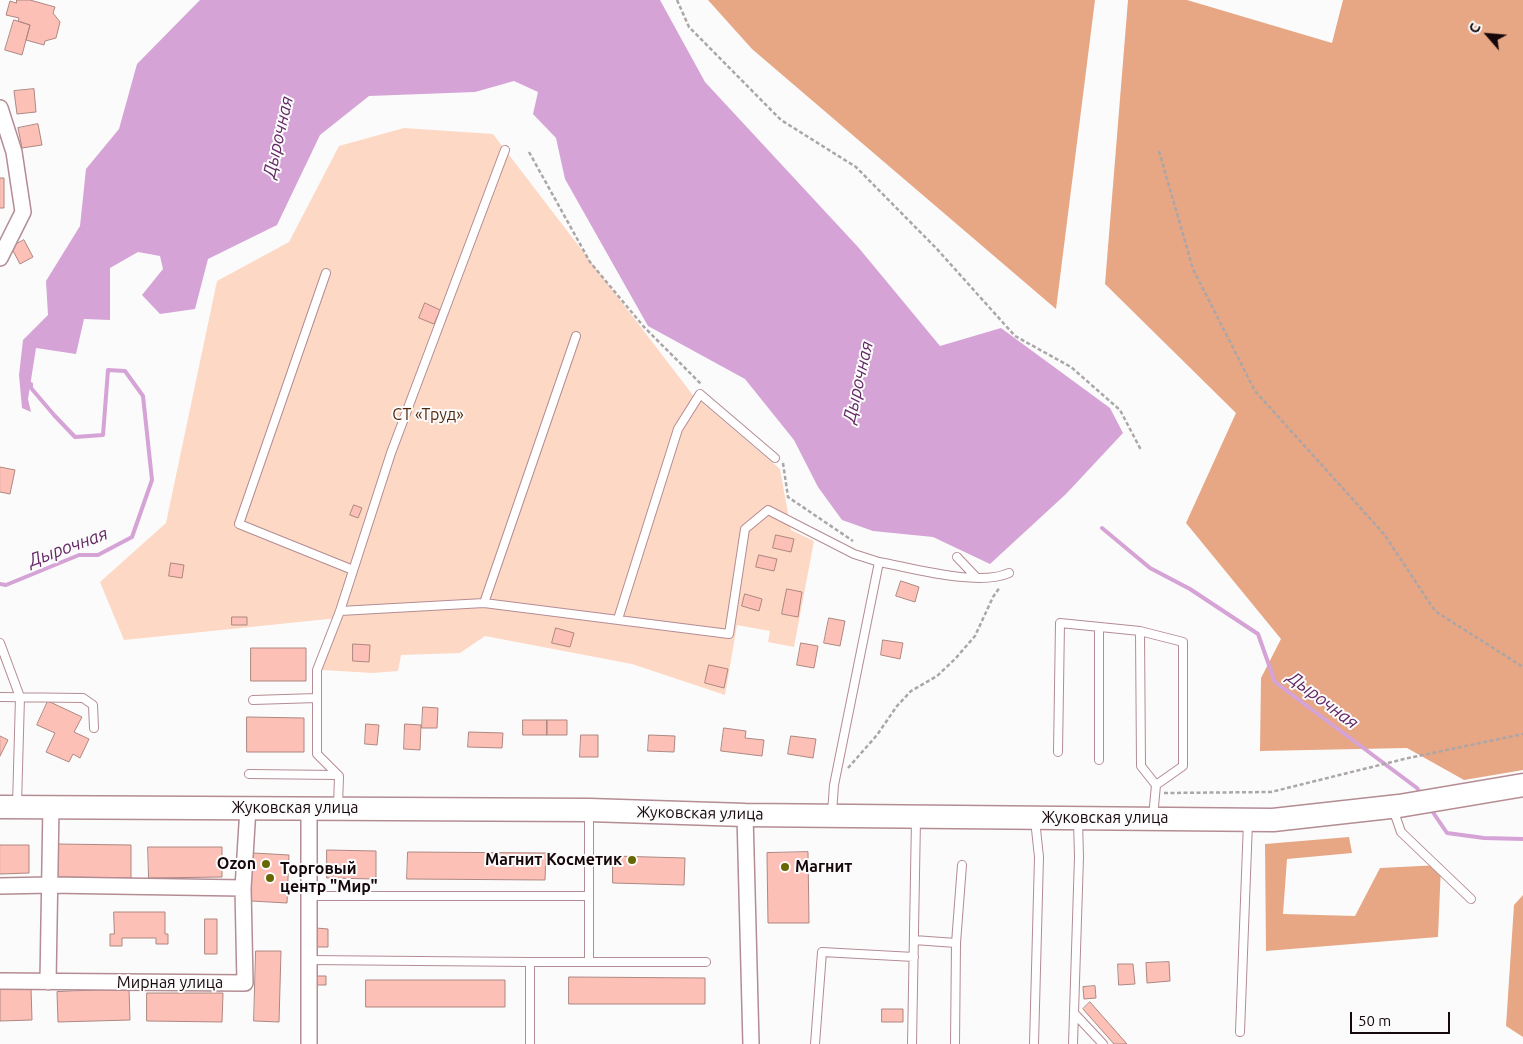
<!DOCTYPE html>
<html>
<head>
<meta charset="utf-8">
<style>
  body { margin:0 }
  #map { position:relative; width:1523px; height:1044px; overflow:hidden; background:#fbfbfb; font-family:Ubuntu,sans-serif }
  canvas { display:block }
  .north { position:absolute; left:1463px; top:10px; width:50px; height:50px; -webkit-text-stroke:4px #fbfbfb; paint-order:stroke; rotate:297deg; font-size:14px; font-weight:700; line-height:20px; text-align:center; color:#15070a }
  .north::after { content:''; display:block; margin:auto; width:18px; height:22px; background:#15070a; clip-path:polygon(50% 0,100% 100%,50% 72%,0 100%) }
  .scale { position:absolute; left:1350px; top:1012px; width:100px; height:22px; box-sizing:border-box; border:2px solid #15070a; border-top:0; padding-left:6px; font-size:15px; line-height:18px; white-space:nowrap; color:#15070a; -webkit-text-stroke:4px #fbfbfb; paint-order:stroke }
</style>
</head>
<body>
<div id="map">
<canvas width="1523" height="1044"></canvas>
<div class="north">С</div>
<div class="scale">50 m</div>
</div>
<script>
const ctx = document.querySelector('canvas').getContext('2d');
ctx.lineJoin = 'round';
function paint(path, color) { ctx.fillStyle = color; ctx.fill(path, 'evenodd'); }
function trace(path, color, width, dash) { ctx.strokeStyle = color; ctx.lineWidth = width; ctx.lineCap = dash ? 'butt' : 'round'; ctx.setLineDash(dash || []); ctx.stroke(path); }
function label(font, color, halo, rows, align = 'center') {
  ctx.font = font + ' Ubuntu,sans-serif'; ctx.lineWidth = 4; ctx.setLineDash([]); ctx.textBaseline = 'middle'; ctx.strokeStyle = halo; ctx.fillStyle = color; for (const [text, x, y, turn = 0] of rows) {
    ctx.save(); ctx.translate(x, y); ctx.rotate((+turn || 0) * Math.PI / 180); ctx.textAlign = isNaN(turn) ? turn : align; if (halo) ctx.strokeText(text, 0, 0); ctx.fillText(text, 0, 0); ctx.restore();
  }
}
const green = new Path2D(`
  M404,128L493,134L692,394L780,469L791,530L814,541L794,647L768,642L770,631L737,625L725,695L632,664L485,636L460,653L401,655L398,671L373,673L322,670L338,618L124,640L100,582L166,523L217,281L289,242L339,146Z`);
const forest = new Path2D(`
  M708,0H1095L1056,309L752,49Z
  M1128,0H1187L1332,43L1343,0H1523V770L1464,780L1407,748L1260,751L1261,678L1281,639L1186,523L1236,413L1105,284Z
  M1349,837L1352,853L1287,859L1283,914L1355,916L1380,868L1441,865L1438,937L1266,951L1265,844Z
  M1523,895V1037L1506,1026L1514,905Z`);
const water = new Path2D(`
  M200,0H660L705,82L858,247L940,346L1001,328L1110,408L1123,433L1066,494L990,564L933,537L873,531L842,520L818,487L794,440L745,379L648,326L565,179L556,138L533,114L538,92L514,81L475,92L369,96L320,135L277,225L208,259L195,309L160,314L142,295L163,269L160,256L138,252L110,268V320L84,319L76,354L36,348L28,399L31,412L22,408L19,375L23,340L48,315L46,281L80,226L86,169L119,129L137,64Z`);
const stream = new Path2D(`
  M1102,528L1150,568L1190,589L1258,634L1275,682L1417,788L1421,794
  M0,584L6,585L79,555H98L132,537L152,480L143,396L125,371L108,370L103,435L75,437L54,415L31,388V384
  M1430,808L1447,833L1484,838L1523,839`);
const building = new Path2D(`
  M17,0H30L55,7L53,13L60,22L56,38L45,41L44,45L26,40L30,25L18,21L19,18L6,15L10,1L16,3Z
  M14,20L30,25L22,55L5,50Z
  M34,89L36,112L17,114L14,91Z
  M38,124L42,145L22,148L18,128Z
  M0,178H4V208H0Z
  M24,240L33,257L20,264L11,247Z
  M425,303L440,310L434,324L419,318Z
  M0,467L15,470L10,494L0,492Z
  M354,505L362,508L358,518L350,515Z
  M776,535L794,539L791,552L773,548Z
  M759,555L777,559L774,571L756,567Z
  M171,563L184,565L182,578L169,576Z
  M901,581L919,587L915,602L896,596Z
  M787,589L802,592L798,617L782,614Z
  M745,594L762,599L759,611L742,606Z
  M232,617H247V625H232Z
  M829,618L845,621L840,646L824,643Z
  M556,628L574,633L570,647L552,643Z
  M883,640L903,643L900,659L881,655Z
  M801,643L818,646L814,668L797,665Z
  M353,644L370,645L369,662L353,661Z
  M251,648H306V681H251Z
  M709,665L728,669L724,688L705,683Z
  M48,701L82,717L74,732L89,739L80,758L73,754L69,762L46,752L55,733L37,725Z
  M423,707L438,708L437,728H422Z
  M247,717L304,718V752H247Z
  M523,720H547V735H523Z
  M547,720H567V735H547Z
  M366,724L379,725L377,745L365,744Z
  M405,724L421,725L420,750L404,749Z
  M724,728L746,731L745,738L764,740L762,756L721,751Z
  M469,732L503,733L502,748L468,747Z
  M581,735H598V757H580Z
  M649,735L675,736L674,752L648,751Z
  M0,736L8,740L0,756Z
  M791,736L816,739L813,758L788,754Z
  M57,844L131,845V878L57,877Z
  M0,845H29V873L0,874Z
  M148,847H222V877L149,878Z
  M327,850L376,851V879L327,878Z
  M408,852L546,853L545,880L407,879Z
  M808,852L809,923H768L767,853Z
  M253,853L289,855L287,903L251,901Z
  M613,856L685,858L684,885L613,883Z
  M114,912H165V934H168V944H156V938H122V946H110V934H114Z
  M205,919H217V954H205Z
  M316,928L328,929V947H315Z
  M256,951H281L279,1022L254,1021Z
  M1169,962L1170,981L1147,983L1146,963Z
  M1118,964H1133L1135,984L1119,985Z
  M315,976H326V985H314Z
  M569,977L705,978V1004H569Z
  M366,980H505V1007H366Z
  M1095,986L1096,998L1084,999L1083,987Z
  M31,988L32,1020L0,1021V989Z
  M129,989L130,1020L58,1022L57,992Z
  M147,993H223L222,1022L147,1021Z
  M1090,1002L1127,1044H1114L1083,1009Z
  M882,1009H903V1022H882Z`);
const path = new Path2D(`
  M677,0L689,27L781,120L856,167L936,248L1015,336L1071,367L1120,410L1141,450
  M1159,151L1193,269L1255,391L1384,534L1435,611L1523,667
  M529,152L590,262L644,327L701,384
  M783,463L788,497L853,541
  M848,768L877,735L897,706L911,691L937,676L955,659L975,636L993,597L1000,587
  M1164,793L1271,792L1404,759L1523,734`);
const lane = new Path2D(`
  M326,273L239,524L353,570
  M957,557L976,577
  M879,562C913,568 978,587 1009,573
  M484,603L576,336
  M340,611L484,603L729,634L745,529L768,510L854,554L879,562L834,785L832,813
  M618,619L678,429L700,394L775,458
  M0,643L20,697L17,805
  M0,697L83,698L93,705L94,728
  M253,700L317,698
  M1058,752L1060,623L1140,631
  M1099,760V627
  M249,774L337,775
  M338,807L339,776L317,754V670L340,611L391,453L505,150
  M1393,809L1401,832L1471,899
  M1153,817L1156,785L1141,766L1140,631L1183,642V766L1156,785
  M309,896H589
  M914,940L956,943L962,865
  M309,960L530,962
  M589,962H706
  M1074,1013L1103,1044
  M1240,1032L1248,822
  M530,1044V962H589V812
  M815,1044L822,952L914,957
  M912,1044L916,819
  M955,1044L956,943
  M1034,1044L1039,857L1035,820
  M1073,1044L1079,857L1078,821`);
const street = new Path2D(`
  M0,108L14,152L23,212L0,258
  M745,815L751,1044
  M0,886L49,885L243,888
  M0,981L245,983L243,888L248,808
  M48,982L51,806
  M309,1044V808`);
const secondary = new Path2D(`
  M0,807L589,810L745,815L1273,820L1399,806L1523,785`);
const markers = [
  [632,860,5,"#676702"],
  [266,864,5,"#676702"],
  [785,867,5,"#676702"],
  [270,878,5,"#676702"]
];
const parkNames = [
  ["СТ «Труд»",428,415]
];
const streetNames = [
  ["Жуковская улица",295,808],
  ["Жуковская улица",700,813,1],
  ["Жуковская улица",1105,818],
  ["Мирная улица",170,983]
];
const poiNames = [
  ["Магнит Косметик",622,860],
  ["Ozon",256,864],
  ["Магнит",795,867,"left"],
  ["Торговый",280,869,"left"],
  ["центр \"Мир\"",280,887,"left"]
];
const waterNames = [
  ["Дырочная",278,137,-77],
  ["Дырочная",858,382,-77],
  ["Дырочная",68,547,-20],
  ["Дырочная",1323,700,37]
];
paint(green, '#fdd8c5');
paint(forest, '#e7a684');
paint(water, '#d5a3d6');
trace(stream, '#d5a3d6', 4);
paint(building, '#fdc0b7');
trace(building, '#ae8781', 1);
trace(lane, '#b48c93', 10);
trace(street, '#b48c93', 18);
trace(secondary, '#b48c93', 25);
trace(path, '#aba6a7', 2.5, [4, 2.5]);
trace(lane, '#fff', 8);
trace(street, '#fff', 15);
trace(secondary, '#fff', 22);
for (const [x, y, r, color] of markers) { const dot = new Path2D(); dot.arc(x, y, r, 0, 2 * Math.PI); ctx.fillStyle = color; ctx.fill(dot); trace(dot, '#fbfbfb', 2); }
label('16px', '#522810', '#fbfbfb', parkNames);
label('16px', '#15070a', '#fbfbfb', streetNames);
label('bold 16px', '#15070a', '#fbfbfb', poiNames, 'right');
label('italic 18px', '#632865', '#fbfbfb', waterNames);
</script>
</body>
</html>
